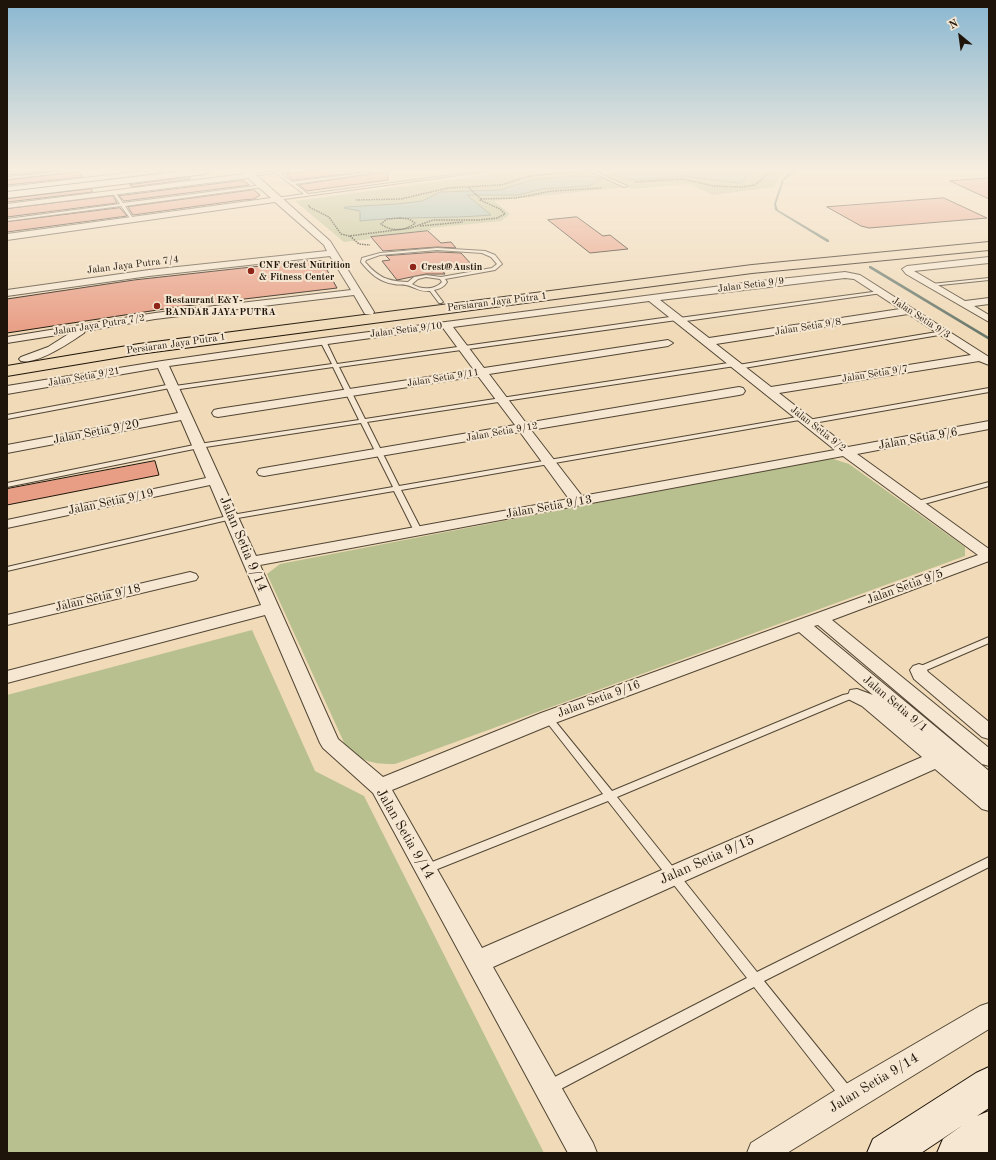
<!DOCTYPE html>
<html>
<head>
<meta charset="utf-8">
<style>
  body { margin:0 }
  #map { position:relative; width:996px; height:1160px; overflow:hidden; background:#f0dab8; font-family:"Old Standard TT",serif }
  canvas { display:block }
  .frame { position:absolute; inset:0; border:8px solid #1e1409; pointer-events:none }
  .north { position:absolute; left:940px; top:16px; width:40px; height:40px; -webkit-text-stroke:3px #f5e7d1; paint-order:stroke; rotate:331deg; font-size:11px; font-weight:700; line-height:16px; text-align:center; color:#1e1409 }
  .north::after { content:''; display:block; margin:auto; width:14px; height:18px; background:#1e1409; clip-path:polygon(50% 0,100% 100%,50% 72%,0 100%) }
</style>
</head>
<body>
<div id="map">
<canvas width="996" height="1160"></canvas>
<div class="frame"></div>
<div class="north">N</div>
</div>
<script>
const ctx = document.querySelector('canvas').getContext('2d');
ctx.lineJoin = 'round';
function paint(path, color) { ctx.fillStyle = color; ctx.fill(path, 'evenodd'); }
function trace(path, color, width, dash) { ctx.strokeStyle = color; ctx.lineWidth = width; ctx.lineCap = dash ? 'butt' : 'round'; ctx.setLineDash(dash || []); ctx.stroke(path); }
function label(font, color, halo, rows, align = 'center') {
  ctx.font = font + ' "Old Standard TT",serif'; ctx.lineWidth = 4; ctx.setLineDash([]); ctx.textBaseline = 'middle'; ctx.strokeStyle = halo; ctx.fillStyle = color; for (const [text, x, y, turn = 0] of rows) {
    ctx.save(); ctx.translate(x, y); ctx.rotate((+turn || 0) * Math.PI / 180); ctx.textAlign = isNaN(turn) ? turn : align; if (halo) ctx.strokeText(text, 0, 0); ctx.fillText(text, 0, 0); ctx.restore();
  }
}
const green = new Path2D(`
  M516,171H790C783,173 776,180 775,187L713,195L689,184L632,189L627,187L494,201L510,214L501,221L430,228L431,230L370,237V239L344,242L295,201Z
  M830,458L849,464L965,547V556L395,764C373,764 364,762 347,749L267,574L280,564Z
  M252,630L315,771L364,796L544,1153H7V695Z`);
const water = new Path2D(`
  M619,171H752L747,174L743,182L739,183L683,176L656,179L630,180L614,175Z
  M576,176L596,177L601,179L589,186L542,189L518,195H467L491,215C447,219 405,216 360,221V211L344,208L346,207L397,204L422,201L440,192L500,190L531,180Z`);
const stream = new Path2D(`
  M797,171H799L792,174L784,180L776,204L778,210L829,240V242H827L775,210L774,204L782,180L790,172Z
  M869,266H871L989,337V340L869,268Z`);
const building = new Path2D(`
  M19,171H58L7,175V172Z
  M78,171L83,177L7,185V180L77,172Z
  M315,171H372L293,180L286,174Z
  M388,172V180L307,191L299,185Z
  M190,177V179L132,187L130,185Z
  M989,178V199L950,181Z
  M238,181H244L249,185L124,201L119,196Z
  M91,189L93,192L7,202V199Z
  M254,190L260,195L254,199L242,200L133,215L128,207Z
  M113,196L117,203L7,217V209Z
  M944,198L987,218L869,228L861,226L827,207Z
  M120,208L127,216L7,232V222Z
  M577,217L603,236L610,235L628,249L590,253L548,220Z
  M428,231L441,243L451,242L456,248L437,247L383,251L371,237Z
  M437,252L461,253L473,266L442,270L445,274H426L397,280L382,261L390,260L386,256Z
  M316,260L322,261L337,288L177,307L7,333V299L134,280Z
  M155,461L159,475L7,505V489Z`);
const path = new Path2D(`
  M635,182L683,179L713,186L742,187L755,185L771,171
  M447,188L501,185L530,176L582,171
  M469,188L481,199
  M356,200L401,199L448,188
  M309,205V207L329,217L341,234L349,236L411,228L433,220H479L497,218L505,214L500,209L480,200L481,199L516,198L552,191L601,188
  M400,218L409,219L415,223C406,231 391,232 381,224L387,219Z
  M420,226L463,222
  M350,236L359,244L370,245`);
const lane = new Path2D(`
  M69,171H77L7,179V177Z
  M277,171H289V172L280,173L292,182L380,171H387L295,184L308,194L482,171H488L277,200L276,198L304,194L276,173L251,176L249,175Z
  M590,171H594L627,186L624,187Z
  M263,185L264,187L125,206L134,220L132,221L121,206L7,221V219L120,204L112,192L114,191L123,203Z
  M437,248L485,251L495,255L502,264L495,270L445,279L447,282C444,287 440,289 434,290L443,302L441,303H439L430,291C418,292 416,287 406,285C402,284 398,285 394,284C379,282 370,273 361,262L362,258L380,253ZM437,250L482,253L491,257L497,264L492,268L441,277L426,275L414,277L408,282C387,281 379,278 365,262L366,260L380,255ZM426,277L440,279L442,282C435,290 421,290 412,284L418,279Z
  M989,278V280L931,286L929,285L931,284Z
  M880,291L882,292V293L679,322L677,320L339,367L365,419L735,362L738,364L735,366L367,422L399,486L803,416L805,417V419L401,490L422,531L418,533L414,531L394,491L232,519L7,571V567L232,515L393,487L361,423L199,448L7,487V483L199,444L359,420L333,367L173,390L170,388L7,419V415L172,384L175,386L332,364L320,341L323,339L326,341L337,364L677,316L679,318Z
  M943,331L945,332V334L738,369L735,367L738,365Z
  M989,388V392L808,424L805,422L808,420Z
  M989,482V486L917,506L913,504L914,502Z
  M989,637V643L922,672H916L915,670L916,668Z
  M857,692L860,693L862,695L860,697L848,700L617,797L757,972L989,857V867L764,981L853,1091L855,1096L853,1101L848,1103L843,1101L754,987L555,1092L550,1094L545,1092L543,1087L545,1082L747,978L608,801L430,872L426,874L422,872L420,869L422,866L603,794L545,720L543,718L545,716H551L612,791L843,695Z`);
const street = new Path2D(`
  M144,171H162L158,173L7,191V187Z
  M242,171H249L254,173L330,241L374,312L373,314H365L354,295L155,319L85,331L84,333C71,342 37,365 21,361L19,359L21,357L48,347L70,333L7,343V337L155,313L351,290L330,256L149,276L7,296V290L149,270L327,251L324,245L275,202L7,240V234L271,198L248,178L7,208V204L244,174Z
  M989,257V263L914,271L965,301L989,298V304L974,306L989,315V322L906,274L902,269L907,266Z
  M845,272L860,275L989,357V365L979,361L779,393L848,447L989,421V429L857,454L989,549V561L832,620L989,748V766L982,764L818,625L814,626L989,771V811L982,809L935,769L493,967L593,1143L597,1153H568L373,793L323,748L320,743L265,615L7,683V671L261,605L210,485L7,528V520L206,478L181,420L7,453V445L178,413L158,368L7,394V386L162,361L323,338L752,282ZM845,278L854,279L900,309L709,338L660,300ZM649,301L835,450L582,496L531,430L739,395L743,394L745,391L743,388L739,387L526,423L489,374L668,346L673,343L668,340L484,368L453,327ZM908,314L971,355L771,387L716,344ZM443,328L474,370L218,409L214,410L212,413L214,416L218,417L478,376L515,425L264,468L259,469L257,472L259,475L264,476L520,432L569,499L256,556L169,366ZM843,456L978,555L541,713L383,777L338,739L260,565ZM799,632L873,695L857,689L850,690L848,695L850,700L862,706L922,757L482,948L392,790L555,723Z
  M190,572L196,574L198,577L196,580L7,625V615Z
  M919,664L925,666L928,672L989,722V739L982,737L914,679L910,670L913,666Z
  M989,1003V1029L787,1153H747L751,1143L839,1088L980,1006Z`);
const secondary = new Path2D(`
  M184,171H210L205,174L7,198V192Z
  M989,1067V1108L977,1116L989,1111V1153H937L943,1139L963,1125L921,1153H867L873,1139L976,1073Z`);
const primary = new Path2D(`
  M989,242V250L752,273L139,354L7,376V366L139,344L752,265Z`);
const markers = [
  [413,267,4,"#8f2418"],
  [251,271,4,"#8f2418"],
  [157,306,4,"#8f2418"]
];
const farStreetnames = [
  ["Jalan Jaya Putra 7/4",133,265,-7],
  ["Jalan Setia 9/9",751,285,-7],
  ["Persiaran Jaya Putra 1",497,302,-7],
  ["Jalan Setia 9/3",921,318,33],
  ["Jalan Jaya Putra 7/2",99,325,-9],
  ["Jalan Setia 9/8",808,327,-9],
  ["Jalan Setia 9/10",406,330,-7],
  ["Persiaran Jaya Putra 1",176,344,-8],
  ["Jalan Setia 9/7",875,374,-9],
  ["Jalan Setia 9/21",84,377,-10],
  ["Jalan Setia 9/11",443,378,-9],
  ["Jalan Setia 9/2",818,429,38],
  ["Jalan Setia 9/12",502,432,-10]
];
const farPoinames = [
  ["CNF Crest Nutrition",259,265],
  ["& Fitness Center",259,277],
  ["Crest@Austin",421,267],
  ["Restaurant E&Y-",165,300],
  ["BANDAR JAYA PUTRA",165,312]
];
const streetNames = [
  ["Jalan Setia 9/20",96,432,-11],
  ["Jalan Setia 9/6",918,439,-10],
  ["Jalan Setia 9/19",111,502,-12],
  ["Jalan Setia 9/13",549,507,-10],
  ["Jalan Setia 9/5",905,587,-20],
  ["Jalan Setia 9/18",98,598,-13],
  ["Jalan Setia 9/16",599,699,-20],
  ["Jalan Setia 9/1",895,704,40]
];
const nearStreetnames = [
  ["Jalan Setia 9/14",243,544,67],
  ["Jalan Setia 9/14",405,834,60],
  ["Jalan Setia 9/15",707,860,-24],
  ["Jalan Setia 9/14",874,1083,-31]
];
paint(green, '#b9c08f');
paint(water, '#9abbae');
trace(water, '#68786c', 1);
paint(stream, '#68786c');
paint(building, '#e89e85');
trace(building, '#1e1409', 1);
trace(lane, '#524635', 2);
trace(street, '#524635', 2);
trace(secondary, '#1e1409', 2);
trace(primary, '#1e1409', 2);
trace(path, '#1e1409', 1.5, [1.5, 1]);
paint(lane, '#f5e7d1');
paint(street, '#f5e7d1');
paint(secondary, '#f5e7d1');
paint(primary, '#f0dab8');
const sky = ctx.createLinearGradient(0, 0, 0, 333);
sky.addColorStop(0, '#89b7d1');
sky.addColorStop(0.51, '#f8eedf');
sky.addColorStop(1, '#f8eedf00');
ctx.fillStyle = sky;
ctx.fillRect(0, 0, 996, 333);
for (const [x, y, r, color] of markers) { const dot = new Path2D(); dot.arc(x, y, r, 0, 2 * Math.PI); ctx.fillStyle = color; ctx.fill(dot); trace(dot, '#f5e7d1', 1.5); }
label('10px', '#1e1409', '#f5e7d1', farStreetnames);
label('bold 10px', '#1e1409', '#f5e7d1', farPoinames, 'left');
label('12px', '#1e1409', '#f5e7d1', streetNames);
label('14px', '#1e1409', '#f5e7d1', nearStreetnames);
</script>
</body>
</html>
